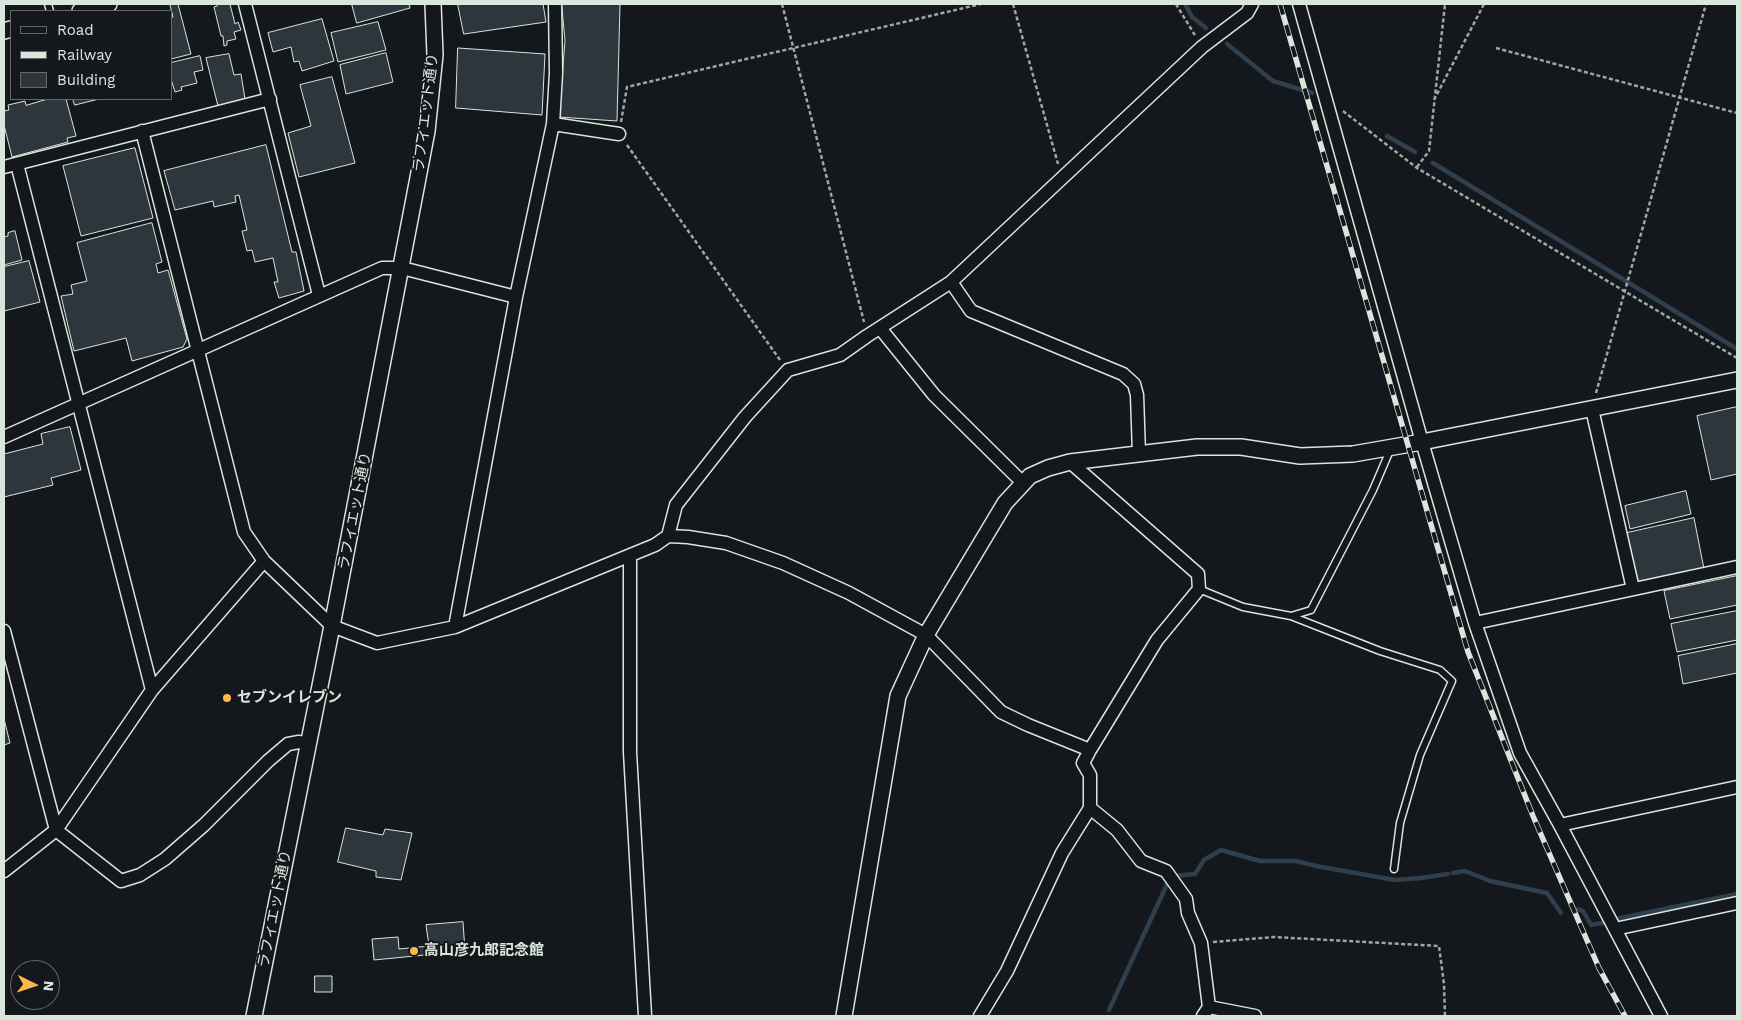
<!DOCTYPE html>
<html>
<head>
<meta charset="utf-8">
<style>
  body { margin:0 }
  #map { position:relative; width:1741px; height:1020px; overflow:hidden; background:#14181c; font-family:"Work Sans",sans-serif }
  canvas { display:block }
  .frame { position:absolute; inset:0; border:5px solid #d8e6dc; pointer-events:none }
  .legend { position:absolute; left:10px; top:10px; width:162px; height:90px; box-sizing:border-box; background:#14181c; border:1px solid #626a69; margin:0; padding:6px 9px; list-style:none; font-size:15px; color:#d8e6dc }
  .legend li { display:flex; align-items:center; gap:10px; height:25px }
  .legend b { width:25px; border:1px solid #626a69 }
  .north { position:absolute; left:10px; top:960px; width:50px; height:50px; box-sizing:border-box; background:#14181c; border:1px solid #626a69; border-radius:50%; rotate:94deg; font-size:14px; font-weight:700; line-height:20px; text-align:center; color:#d8e6dc }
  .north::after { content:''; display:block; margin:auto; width:18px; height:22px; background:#ffb74d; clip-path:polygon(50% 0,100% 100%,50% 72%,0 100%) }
</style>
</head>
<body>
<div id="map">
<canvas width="1741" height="1020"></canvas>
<div class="frame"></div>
<ul class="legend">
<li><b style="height:6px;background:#14181c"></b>Road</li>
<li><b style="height:6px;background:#d8e6dc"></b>Railway</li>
<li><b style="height:14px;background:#2c363c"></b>Building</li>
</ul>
<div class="north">N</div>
</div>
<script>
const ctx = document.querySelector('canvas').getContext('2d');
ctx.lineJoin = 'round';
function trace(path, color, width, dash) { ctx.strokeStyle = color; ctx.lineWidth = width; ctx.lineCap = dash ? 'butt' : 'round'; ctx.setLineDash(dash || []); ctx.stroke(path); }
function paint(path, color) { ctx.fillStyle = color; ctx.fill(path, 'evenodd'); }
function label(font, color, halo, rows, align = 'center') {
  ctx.font = font + ' "Work Sans","Noto Sans JP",sans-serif'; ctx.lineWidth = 4; ctx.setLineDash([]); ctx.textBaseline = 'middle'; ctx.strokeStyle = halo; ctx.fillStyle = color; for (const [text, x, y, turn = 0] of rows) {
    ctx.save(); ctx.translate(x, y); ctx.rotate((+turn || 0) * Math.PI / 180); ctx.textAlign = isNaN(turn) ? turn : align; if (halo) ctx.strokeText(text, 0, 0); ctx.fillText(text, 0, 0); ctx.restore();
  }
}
const stream = new Path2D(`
  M1185,4L1192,17L1206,28
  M1227,44L1273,81L1312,93
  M1387,136L1415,152
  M1433,163L1737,349
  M1453,873L1465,871L1490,881L1547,893L1561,913
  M1173,876L1195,874L1204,860L1221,850L1260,861H1296L1316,866L1395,880L1421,878L1448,874
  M1578,909L1583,911L1591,925L1602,923
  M1616,919L1737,894
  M1109,1010L1169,880`);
const building = new Path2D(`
  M178,4L191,54L171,59V18L173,17L170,5Z
  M216,4H230L235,24L238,22L241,30L234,32L236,39L227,41V45L224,46L223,36H221L214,7L217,6Z
  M352,4H409L410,8L357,23Z
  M458,4H543L546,22L464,34Z
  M562,4H620L617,121L559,117L565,41Z
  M322,19L334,61L302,71L299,61L294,62L291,47L273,52L268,33Z
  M378,22L386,50L338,62L331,33Z
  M458,48L545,54L542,115L456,108Z
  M386,53L393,82L346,94L340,65Z
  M229,54L234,75L241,74L245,99L218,106L206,58Z
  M200,56L203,70L194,72L197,83L181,87L182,90L175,92L171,79V63Z
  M332,77L355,163L299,177L288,133L311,126L300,85Z
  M48,99H66L76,136L67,138L68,142L12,157L4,125V111L9,110L8,105L25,101L26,105Z
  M73,99H99L75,105Z
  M266,145L292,252H296L304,291L279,298L274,282H278L273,258L255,262L252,250L247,251L242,231L247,230L239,195L235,196L236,202L214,207L213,201L175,210L164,171Z
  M135,148L153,218L81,236L63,166Z
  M152,223L162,262L156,264L158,273L168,270L187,339L183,347L132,361L126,338L74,351L61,296L73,294L71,285L87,281L77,243Z
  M15,231L22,260L4,265V237L8,236V233Z
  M29,261L40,302L4,311V267Z
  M1737,407V474L1711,480L1697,416Z
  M70,427L81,470L51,478L53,485L4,497V454L43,444L41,434Z
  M1686,491L1691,514L1630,529L1625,506Z
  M1694,518L1704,569L1637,583L1627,533Z
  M1737,576V605L1670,619L1664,591Z
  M1737,611V640L1677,652L1671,624Z
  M1737,644V673L1683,684L1678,656Z
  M4,719L10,743L4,745Z
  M346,828L383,835L385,829L412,833L401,880L376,877V871L338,862Z
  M463,922L465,951L374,960L372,939L398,937L399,949L429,946L426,925Z
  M315,976H332V992H315Z`);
const path = new Path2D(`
  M782,4L864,322
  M1013,4L1058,164
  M1176,4L1196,37
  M1496,48L1737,113
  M1434,100L1484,4
  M1343,111L1417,168L1737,358
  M621,122L627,87L981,4
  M627,145L780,360
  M1417,167L1429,151L1445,4
  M1596,393L1706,4
  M1213,942L1274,937L1439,946L1444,984L1445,1016`);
const service = new Path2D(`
  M48,4L50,11
  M1199,589L1243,607L1291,616L1380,651L1440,670L1452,681L1420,755L1400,823L1394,869
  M1291,616L1311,610L1373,490L1391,448`);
const minor = new Path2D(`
  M245,4L319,295
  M1299,4L1422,442L1475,623L1520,753L1560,825L1661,1016
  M553,124L619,134
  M142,131L244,532L264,561L332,626L377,643L455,627L655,545L668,536L676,505L745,417L788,370L840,355L867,336L951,282L1202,47L1247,13L1252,4
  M17,164L152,690
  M4,167L270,99
  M951,282L971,311L1123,374L1134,384L1137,395L1139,454
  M880,328L934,395L1023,483
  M1592,409L1633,589
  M4,437L382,268H402L516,297
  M668,536L688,537L726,543L783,563L849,593L926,635L1001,712L1028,725L1090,750
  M630,556V752L645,1016
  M1475,623L1737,567
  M455,627L516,297L553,124L556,73L555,4
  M4,631L56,830L121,881L140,875L165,859L204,825L268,761L288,744L299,742L309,744
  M1090,808L1117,830L1141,861L1166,871L1186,899L1188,913L1201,943L1209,1007L1203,1016
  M1560,825L1737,787
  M4,871L56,830L152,690L264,561
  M1615,929L1737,903
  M1209,1007L1255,1016
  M980,1016L1007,971L1062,853L1090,808V775L1083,763L1090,750L1157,640L1199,589L1198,574L1070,462`);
const tertiary = new Path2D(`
  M80,11L109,4
  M4,31L11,29
  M254,1016L332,626L427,131L435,55L433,4
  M844,1016L898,696L926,635L1005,503L1030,476L1048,468L1070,462L1197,447H1241L1300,456L1353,454L1422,442L1737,380`);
const rail = new Path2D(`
  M1280,4L1468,652L1533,816L1599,968L1625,1016`);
const markers = [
  [227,698,5,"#ffb74d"],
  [414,951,5,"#ffb74d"]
];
const streetNames = [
  ["ラフィエット通り",426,113,-83],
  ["ラフィエット通り",355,511,-79],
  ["ラフィエット通り",275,909,-79]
];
const poiNames = [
  ["セブンイレブン",237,698],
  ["高山彦九郎記念館",424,951]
];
trace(stream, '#2f3f4d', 4.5);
paint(building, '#2c363c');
trace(building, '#d8e6dc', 1);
trace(service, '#d8e6dc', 9);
trace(minor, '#d8e6dc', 15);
trace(tertiary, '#d8e6dc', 18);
trace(path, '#9da8a2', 2.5, [4, 2.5]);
trace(service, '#14181c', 6);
trace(minor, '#14181c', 12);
trace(tertiary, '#14181c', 15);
trace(rail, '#d8e6dc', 5.5);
trace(rail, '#14181c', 4, [11]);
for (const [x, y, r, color] of markers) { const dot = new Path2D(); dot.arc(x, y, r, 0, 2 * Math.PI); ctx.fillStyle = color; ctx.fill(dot); trace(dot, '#14181c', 2); }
label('15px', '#d8e6dc', '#14181c', streetNames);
label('bold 15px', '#d8e6dc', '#14181c', poiNames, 'left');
</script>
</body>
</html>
